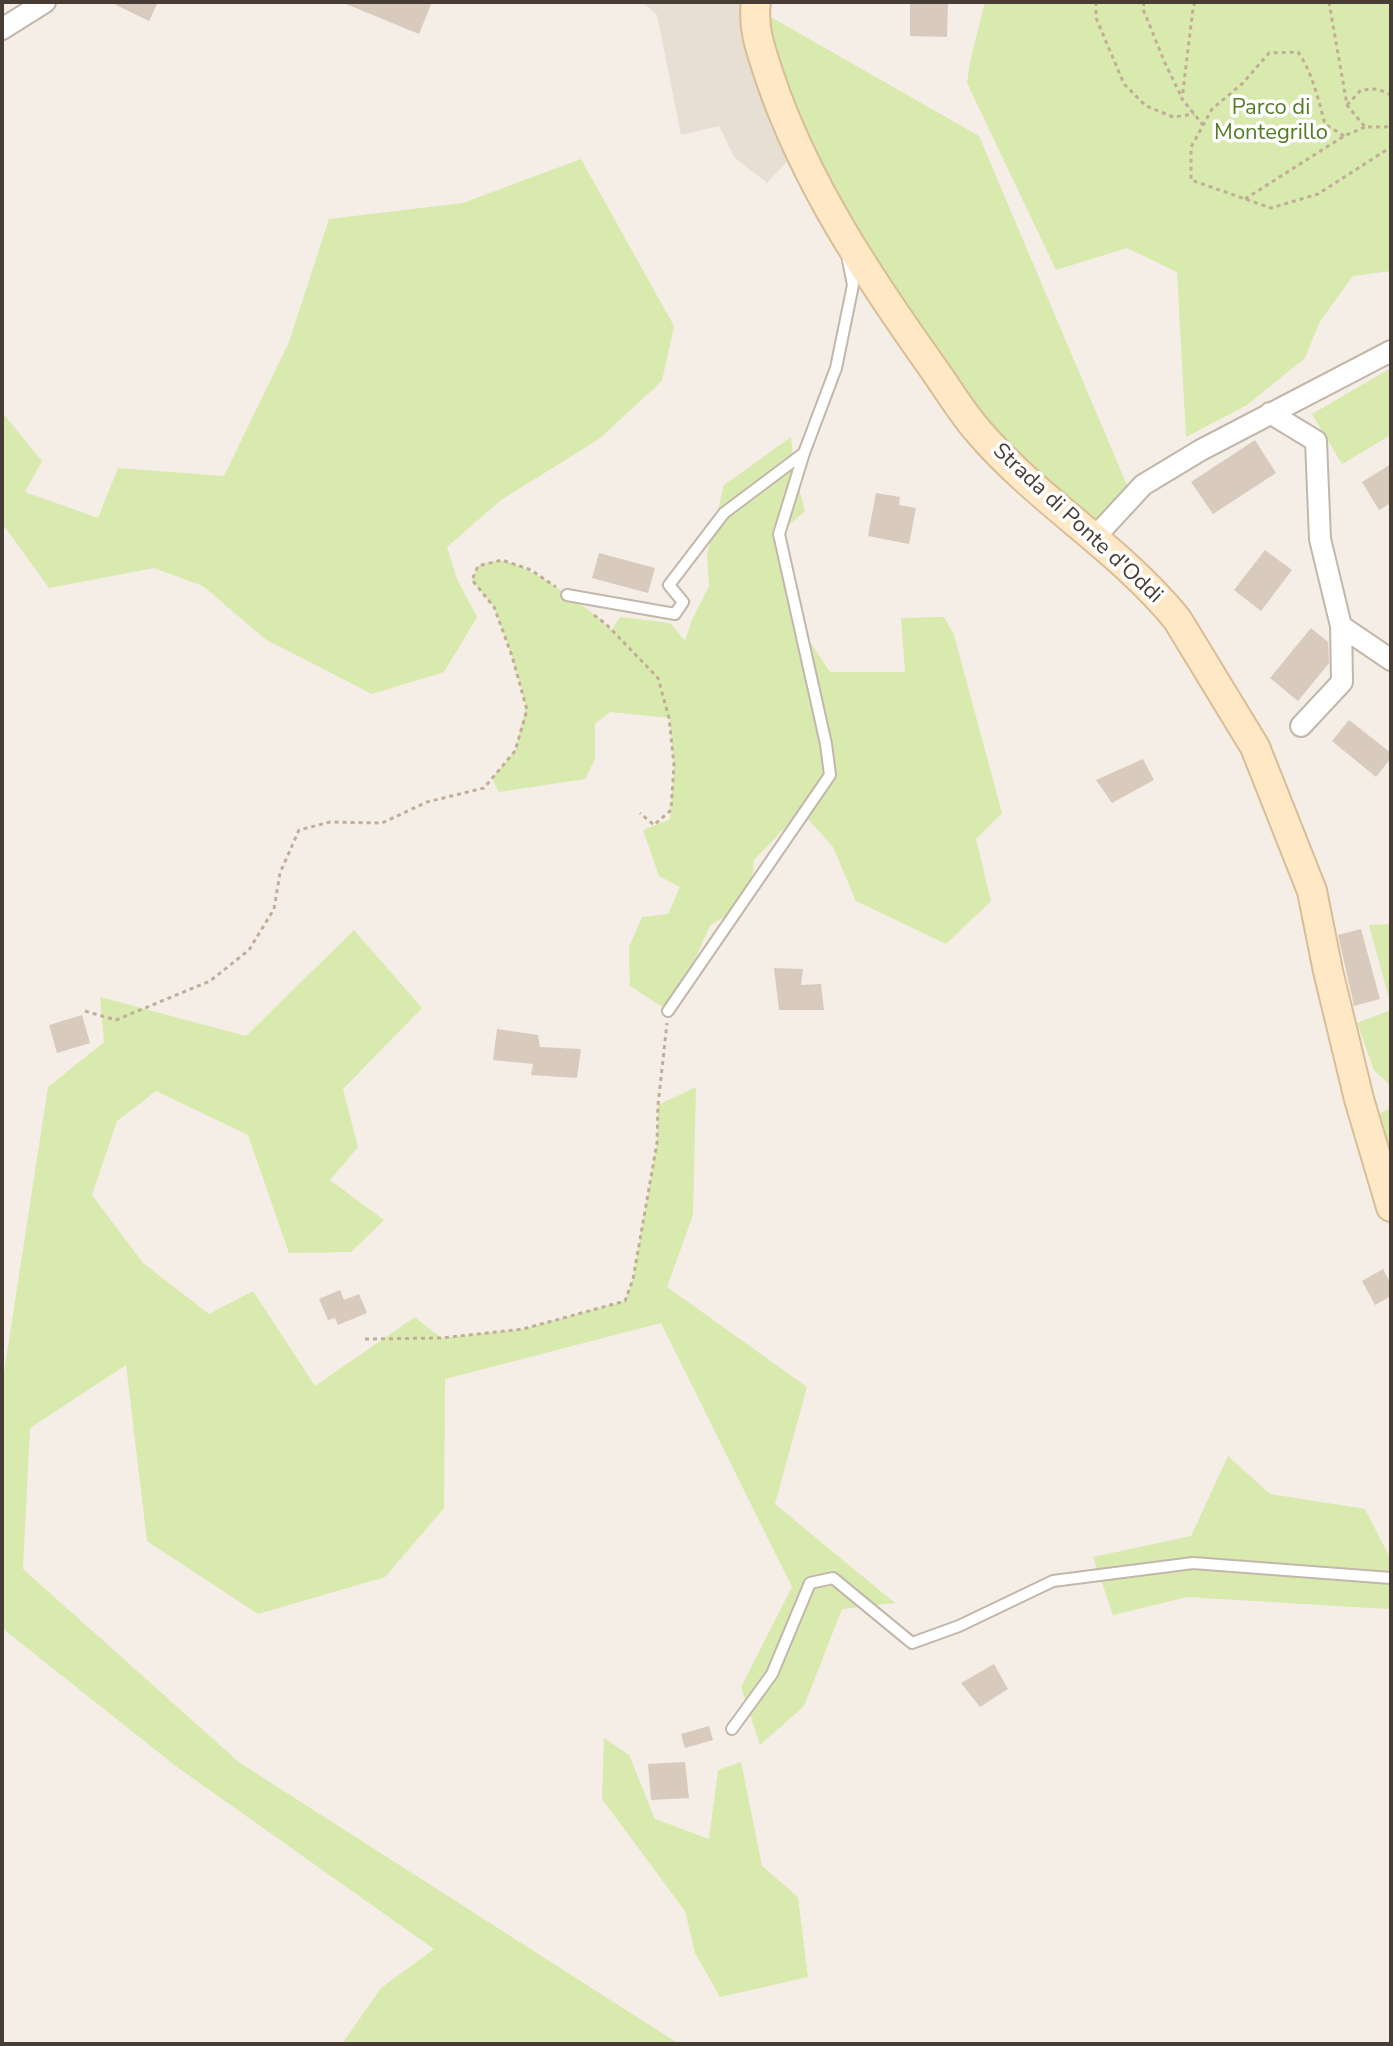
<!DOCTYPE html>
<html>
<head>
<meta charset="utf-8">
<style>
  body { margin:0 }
  #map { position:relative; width:1393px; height:2046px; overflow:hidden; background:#f4eee6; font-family:"Nunito Sans",sans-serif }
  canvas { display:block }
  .frame { position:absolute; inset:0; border:4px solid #473d35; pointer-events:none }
</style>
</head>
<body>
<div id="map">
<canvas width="1393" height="2046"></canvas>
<div class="frame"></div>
</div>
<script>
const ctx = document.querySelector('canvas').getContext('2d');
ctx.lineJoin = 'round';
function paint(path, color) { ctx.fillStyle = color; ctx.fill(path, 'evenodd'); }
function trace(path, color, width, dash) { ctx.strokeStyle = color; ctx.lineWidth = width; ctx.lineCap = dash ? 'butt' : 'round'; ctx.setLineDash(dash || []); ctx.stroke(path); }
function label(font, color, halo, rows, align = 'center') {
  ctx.font = font + ' "Nunito Sans",sans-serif'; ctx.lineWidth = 7; ctx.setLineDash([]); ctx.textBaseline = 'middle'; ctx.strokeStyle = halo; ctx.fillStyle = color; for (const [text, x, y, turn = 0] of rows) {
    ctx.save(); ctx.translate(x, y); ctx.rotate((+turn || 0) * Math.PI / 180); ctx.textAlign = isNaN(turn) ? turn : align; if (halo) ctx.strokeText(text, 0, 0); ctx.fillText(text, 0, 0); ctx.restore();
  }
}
const residential = new Path2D(`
  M642,2H756L799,149L767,183L734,157L719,126L681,135L657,15Z`);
const green = new Path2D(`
  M985,2H1391V271L1353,276L1320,321L1305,358L1247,405L1186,437L1177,272L1127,248L1056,270L967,83L970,62Z
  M755,8L979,136L1132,497L1094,538L1016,471L843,234Z
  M581,159L674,326L662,381L599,439L501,500L447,547L457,579L477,617L444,672L372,694L265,639L203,586L154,568L49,588L5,527L2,531V412L42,461L25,492L98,518L118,468L224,476L289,342L329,219L463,203Z
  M1391,368V435L1342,464L1312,414Z
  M791,437L794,468L805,511L779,534L800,627L830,672H905L901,618L944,617L954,635L1002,813L976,839L991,901L946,944L856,901L833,847L801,811L754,860L749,904L710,925L686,980L684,999L661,1006L630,986L629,947L642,917L668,914L680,887L659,876L643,830L670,819L674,765L669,718L610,712L595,724V759L585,779L499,792L492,778L515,751L526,706L512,656L494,607L472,580L478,566C485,564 495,560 502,561C526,562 594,612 612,630L620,617L670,623L685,641L692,620L709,586L707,555L724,485Z
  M1391,924V1006L1369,925Z
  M354,930L422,1008L343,1089L358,1147L330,1180L384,1220L351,1252L289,1253L248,1135L156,1091L117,1121L92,1195L143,1263L209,1314L253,1291L315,1386L415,1317L441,1338L523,1329L625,1301L633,1279L657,1143L658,1105L696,1087L693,1215L667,1287L807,1387L775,1504L895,1603L842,1609L804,1706L760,1745L741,1687L792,1587L661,1323L445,1379L444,1508L385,1577L258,1614L147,1541L126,1365L30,1428L23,1569L240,1763L679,2044H342L381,1988L434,1949L177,1767L2,1628V1386L48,1087L104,1042L100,997L246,1036Z
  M1391,1010V1086L1374,1070L1357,1023Z
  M1388,1109L1391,1112V1166L1374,1117Z
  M1228,1456L1270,1494L1365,1509L1391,1560V1602L1388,1609L1187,1597L1113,1615L1093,1557L1191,1536Z
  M604,1738L629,1755L655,1819L709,1839L718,1770L741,1762L762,1866L798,1897L808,1977L720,1997L695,1953L685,1911L602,1799Z`);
const building = new Path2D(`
  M110,2H158L149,21Z
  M341,2H432L419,34Z
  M910,2H948L947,37L910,36Z
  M1255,440L1276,473L1213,514L1191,482Z
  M1391,464V503L1379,510L1362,482Z
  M876,493L900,497L899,505L916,508L909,544L868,536Z
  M1265,550L1292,570L1261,611L1234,590Z
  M599,553L655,568L648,593L592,578Z
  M1311,628L1328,642L1329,663L1298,701L1270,678Z
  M1349,720L1391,753V758L1376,777L1332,741Z
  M1143,759L1154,780L1112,803L1096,780Z
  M1361,929L1380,999L1354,1006L1338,935Z
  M774,968L803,969L801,985L821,984L824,1010H779Z
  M82,1015L90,1043L57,1053L49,1025Z
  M497,1029L538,1035L540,1047L581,1049L577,1078L531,1075L533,1064L493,1060Z
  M1383,1269L1391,1284V1296L1375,1305L1362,1281Z
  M340,1290L344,1300L359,1294L367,1313L338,1325L335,1318L328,1320L319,1299Z
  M994,1664L1008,1689L980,1707L961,1683Z
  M709,1726L713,1740L685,1748L681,1734Z
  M685,1762L689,1798L651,1800L648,1764Z`);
const path = new Path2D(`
  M1096,2V18L1124,84L1146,106L1173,117L1194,114
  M1144,2L1143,9L1165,63L1182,98
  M1195,2L1193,8L1182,99L1203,125
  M1329,2L1347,105L1365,127H1386L1391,123
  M1347,105L1361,90L1378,89L1391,95
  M1344,136L1325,124C1318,99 1313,74 1298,52L1269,53L1243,83L1212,109L1191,147V180L1271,208L1318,194L1391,147
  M1245,199L1344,136L1365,127
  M594,615L606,624L658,678L669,718L674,765L671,810L654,825L640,813
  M85,1011L116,1020L210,981L249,950L274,909L280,873L299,830L330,822L382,823L427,802L484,788L515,751L527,710L512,656L494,607L472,580L478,566L502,560L531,570L556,587
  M365,1339L441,1338L523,1329L625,1301L633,1279L657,1143L658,1105L667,1023`);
const lane = new Path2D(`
  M567,595L675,614L683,602L669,585L724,513L804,453
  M668,1011L830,775L826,744L779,534L804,453L836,368L853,285L848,260
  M732,1729L772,1674L810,1583L833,1578L912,1643L959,1626L1053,1581L1193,1563L1391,1578`);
const street = new Path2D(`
  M2,29L45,2
  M1270,413L1316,441L1320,539L1341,626L1342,682L1301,726
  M1094,538L1143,485L1201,450L1391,351
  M1341,626L1391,660`);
const secondary = new Path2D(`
  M756,2C752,29 762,53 770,78C806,184 869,278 933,368C948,389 962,413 979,432C1038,501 1119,548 1177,619L1255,747L1312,891L1328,971L1359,1099L1391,1207`);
const parkNames = [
  ["Parco di",1271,109],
  ["Montegrillo",1271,134]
];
const streetNames = [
  ["Strada di Ponte d'Oddi",1077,524,43]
];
paint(residential, '#e8dfd4');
paint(green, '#d8eaad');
paint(building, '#d9cabe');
trace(lane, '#c3b7ab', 14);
trace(street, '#c3b7ab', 24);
trace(secondary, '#d9bd96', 32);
trace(path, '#c2ad99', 3, [4, 4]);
trace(lane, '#fff', 10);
trace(street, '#fff', 20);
trace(secondary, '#ffe8c5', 28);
label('22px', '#537c25', '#fff', parkNames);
label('22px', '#473d35', '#fff', streetNames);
</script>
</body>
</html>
